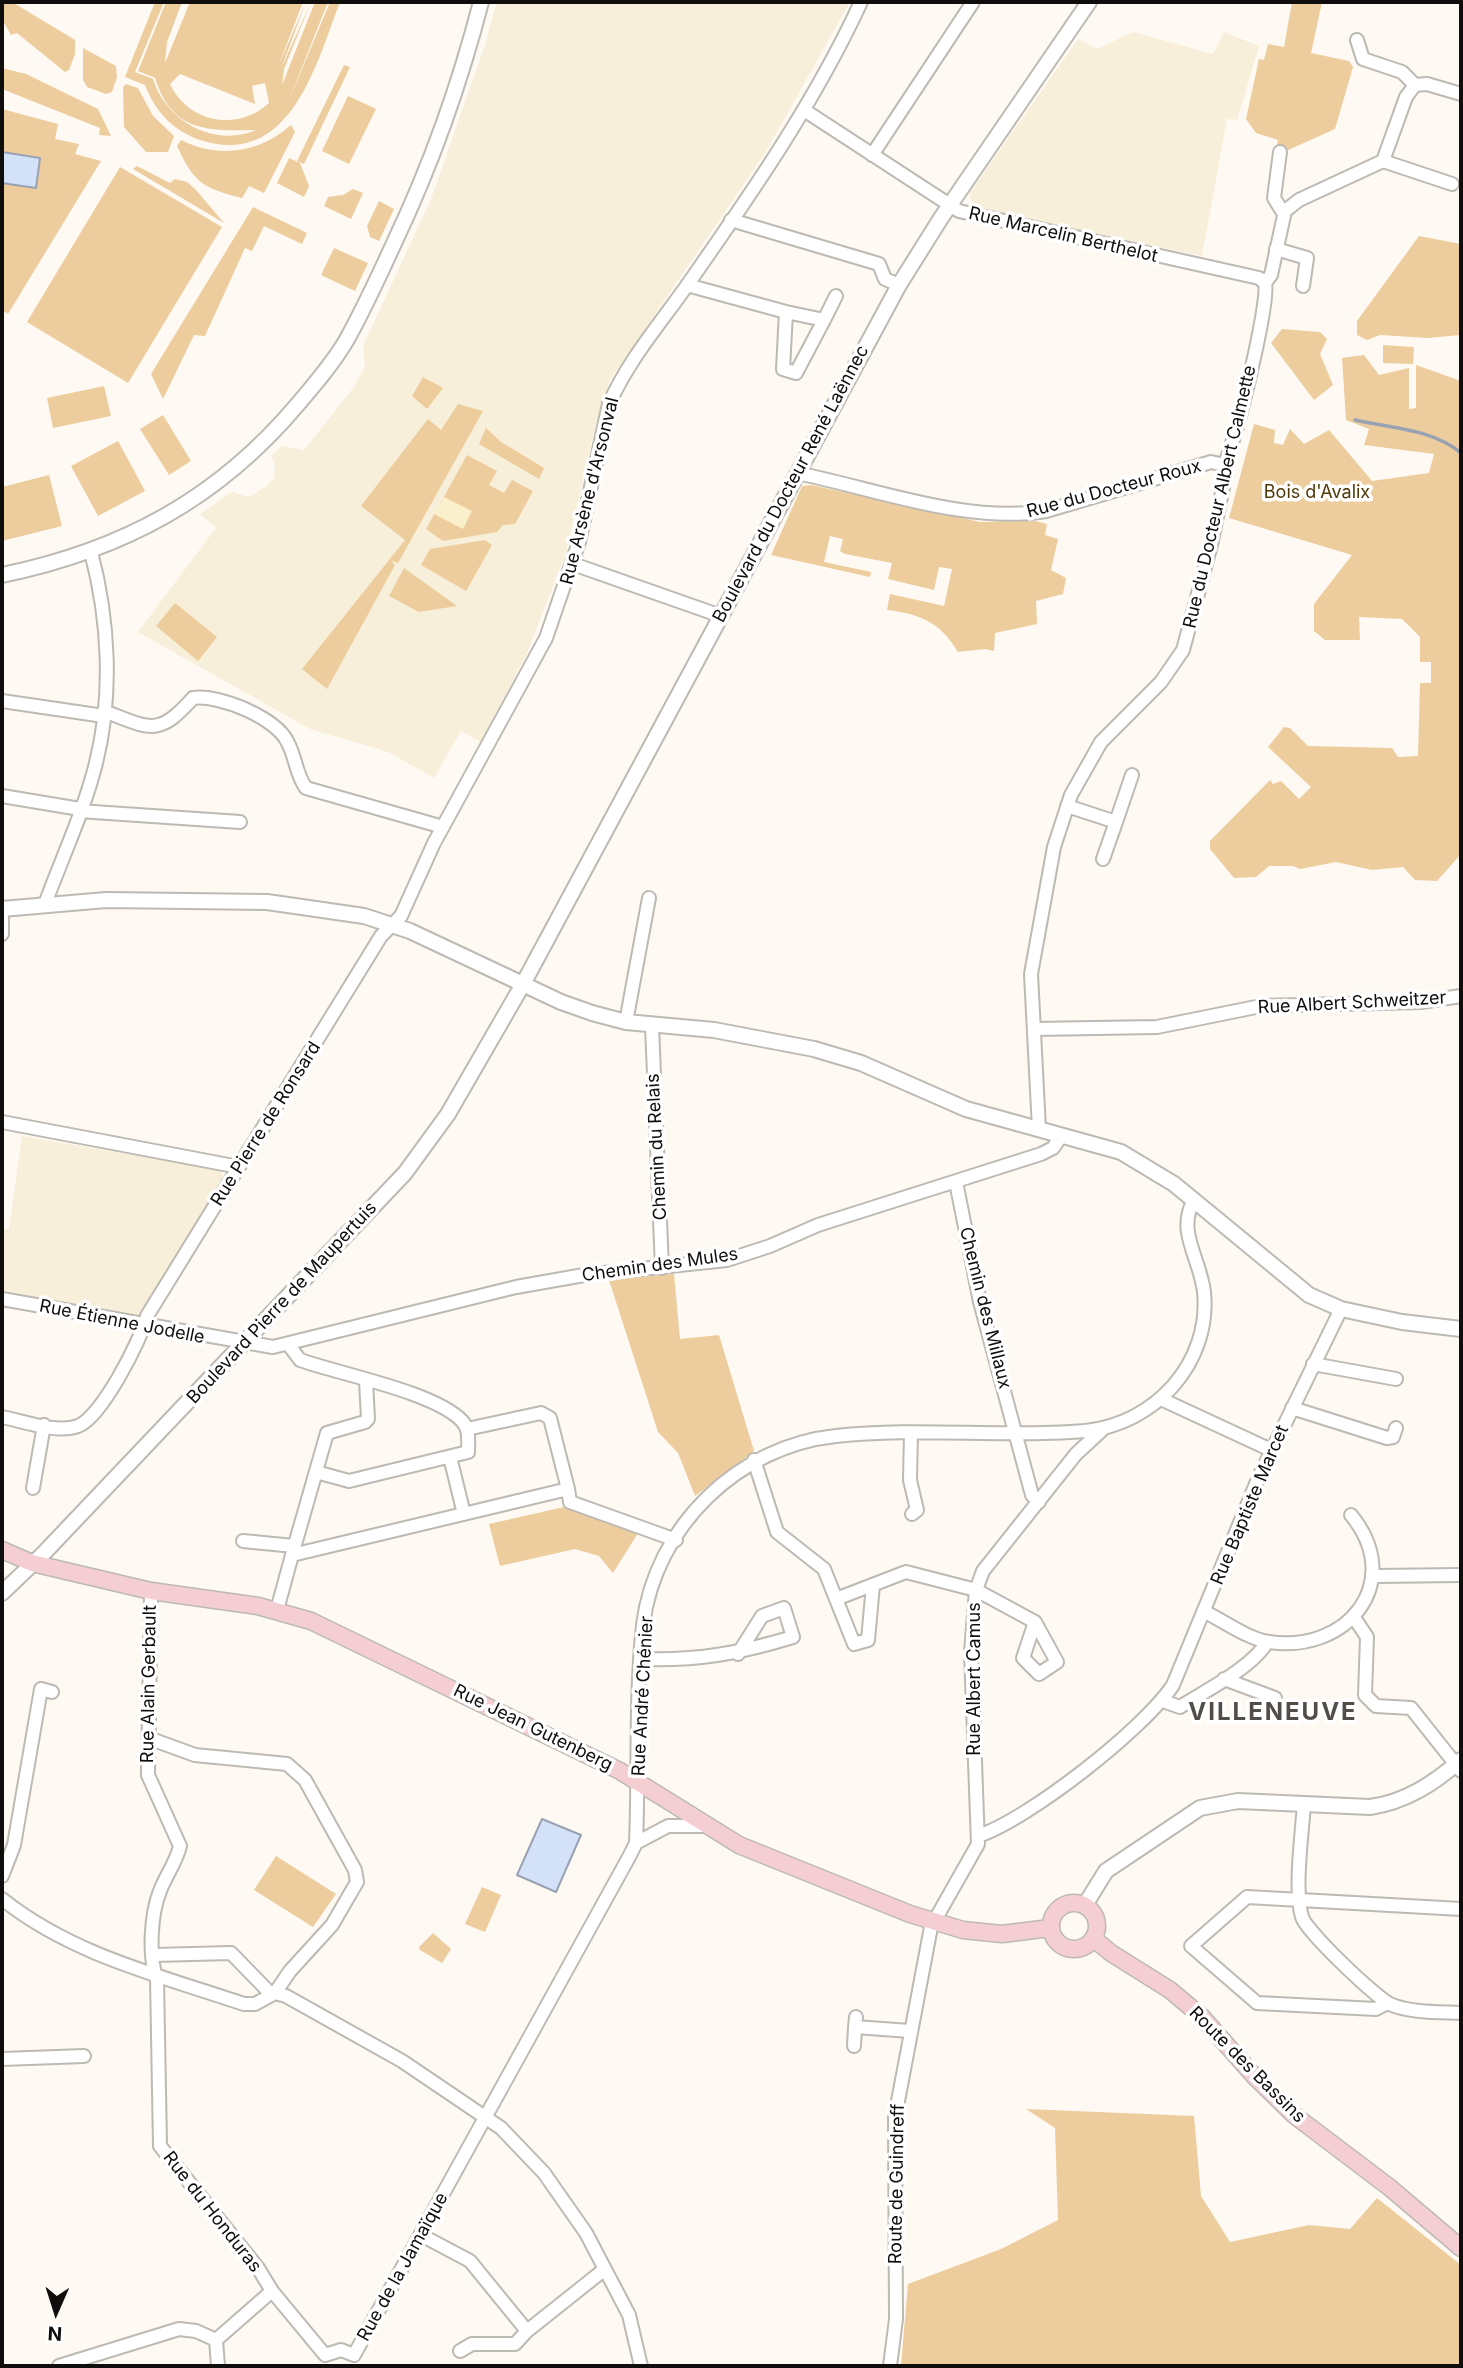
<!DOCTYPE html>
<html>
<head>
<meta charset="utf-8">
<style>
  body { margin:0 }
  #map { position:relative; width:1463px; height:2368px; overflow:hidden; background:#fef9f2; font-family:Inter,sans-serif }
  canvas { display:block }
  .frame { position:absolute; inset:0; border:4px solid #0f0e0c; pointer-events:none }
  .north { position:absolute; left:21px; top:2277px; width:70px; height:70px; -webkit-text-stroke:5px #fff; paint-order:stroke; rotate:183deg; font-size:19px; font-weight:700; line-height:28px; text-align:center; color:#0f0e0c }
  .north::after { content:''; display:block; margin:auto; width:24px; height:32px; background:#0f0e0c; clip-path:polygon(50% 0,100% 100%,50% 72%,0 100%) }
</style>
</head>
<body>
<div id="map">
<canvas width="1463" height="2368"></canvas>
<div class="frame"></div>
<div class="north">N</div>
</div>
<script>
const ctx = document.querySelector('canvas').getContext('2d');
ctx.lineJoin = 'round';
function paint(path, color) { ctx.fillStyle = color; ctx.fill(path, 'evenodd'); }
function trace(path, color, width, dash) { ctx.strokeStyle = color; ctx.lineWidth = width; ctx.lineCap = dash ? 'butt' : 'round'; ctx.setLineDash(dash || []); ctx.stroke(path); }
function label(font, color, halo, rows, align = 'center') {
  ctx.font = font + ' Inter,sans-serif'; ctx.lineWidth = 7; ctx.setLineDash([]); ctx.textBaseline = 'middle'; ctx.strokeStyle = halo; ctx.fillStyle = color; for (const [text, x, y, turn = 0] of rows) {
    ctx.save(); ctx.translate(x, y); ctx.rotate((+turn || 0) * Math.PI / 180); ctx.textAlign = isNaN(turn) ? turn : align; if (halo) ctx.strokeText(text, 0, 0); ctx.fillText(text, 0, 0); ctx.restore();
  }
}
const education = new Path2D(`
  M497,2H850L765,153L610,380L597,420L566,553L526,655L481,742L461,731L434,778L388,752L310,729L138,632L216,528L200,514L232,492L249,497L267,486L274,478L275,464L271,456L282,446L304,450L354,387L365,367L363,346L431,199L485,45Z
  M1133,32L1213,54L1224,32L1259,46L1237,120L1227,119L1202,256L974,208L969,194L1078,39L1097,49Z
  M22,1136L221,1170L224,1178L138,1318L2,1290V1229H9Z`);
const green = new Path2D(`
  M2,2H12L75,40V54L69,70L65,72L17,33L11,35L2,19Z
  M155,2H164L135,72L153,79C166,121 214,148 256,130C209,131 172,133 155,78L138,71L166,2H182L167,42L165,63L190,2H303L278,67L306,2L281,69L311,2L284,69L282,85L315,2H328L287,105L330,2H340C316,64 291,169 200,140C173,131 155,111 145,85L125,77ZM180,74L255,104L252,86L265,83L269,103C238,132 188,123 170,84Z
  M1292,2H1322L1311,53L1349,61L1353,67L1335,129L1286,151L1276,149L1278,140L1256,133L1246,119L1259,59L1264,60L1268,44L1284,47Z
  M83,48L116,66L117,77L112,92L106,94L87,87L83,80Z
  M344,65L350,67L304,164L297,161Z
  M2,68L26,74L98,109L111,136L99,135L100,128L2,89Z
  M126,84L138,88L153,116L174,136L168,152H146L124,127L123,87Z
  M348,96L376,109L349,164L322,151Z
  M2,109L58,124L55,139L79,144L75,154L101,161L8,314L2,310Z
  M291,125L295,132L264,193L249,186L242,198C203,188 194,183 177,146L181,140C218,159 260,153 291,125Z
  M289,158L300,163L309,186L304,197L277,183Z
  M137,166L170,183L175,179L187,182L196,190L224,223L133,169Z
  M120,167L222,227L128,383L27,322Z
  M353,189L363,193L351,219L324,206L328,197L343,195Z
  M379,201L394,209L379,241L370,237L367,226Z
  M253,207L307,233L302,244L264,226L252,251L245,248L205,336L194,335L163,399L151,374Z
  M1419,236L1461,244L1460,335L1428,338L1380,335L1367,340L1357,335V321Z
  M334,248L368,263L355,291L321,275Z
  M1282,329L1320,332L1327,339L1320,354L1333,385L1314,400L1271,343Z
  M1383,345L1414,347L1413,364L1383,363Z
  M1364,355L1379,375L1409,368V409L1416,408V365L1461,381V854L1437,881L1415,880L1403,867L1372,870L1336,862L1300,869L1293,866H1269L1256,877L1234,878L1210,849V841L1270,780L1273,784L1281,781L1299,799L1311,787L1268,747L1284,727L1290,728L1308,746L1392,748L1398,757L1418,756L1420,683H1431V662H1420V637L1402,619L1359,617L1360,640H1325L1314,631V604L1352,555L1229,518L1254,424L1275,430L1274,443L1283,445L1290,429L1304,444L1329,430L1372,481L1429,473L1434,454L1364,445L1369,429L1346,420L1342,358Z
  M423,377L443,388L427,409L412,396Z
  M104,386L111,416L53,428L47,398Z
  M458,404L483,411L398,563L391,561L395,565L327,689L302,669L405,540L361,506L428,419L441,430Z
  M163,415L191,461L169,475L140,429Z
  M486,428L501,442L544,468L539,479L479,444Z
  M118,441L145,491L98,516L71,466Z
  M467,455L497,471L489,485L504,493L512,480L533,491L515,524L503,525L497,532L443,541L426,529Z
  M49,475L62,526L2,541V487Z
  M811,485L980,522L1035,521L1047,524L1045,535L1058,539L1051,570L1066,578L1063,594L1036,601L1037,624L995,633L994,651L985,649L958,652C940,622 920,614 887,610L890,594L944,606L952,569L939,567L934,590L888,579L892,563L845,554L840,551L843,539L830,536L824,562L871,572L870,577L771,555L802,486Z
  M485,540L492,545L466,591L421,565L430,549Z
  M404,568L457,606L419,612L389,596Z
  M175,603L217,637L198,661L156,626Z
  M674,1274L680,1339L719,1335L754,1451L695,1496L678,1453L658,1432L609,1280Z
  M564,1507L638,1533L613,1573L599,1556L575,1549L500,1566L489,1524Z
  M276,1856L336,1894L313,1927L254,1890Z
  M482,1887L501,1895L485,1932L465,1924Z
  M433,1933L451,1949L442,1963L420,1950L419,1947Z
  M1026,2109L1194,2116L1201,2196L1230,2242L1309,2225L1350,2229L1377,2198L1461,2265V2366H901L908,2284L1001,2249L1058,2220L1055,2128Z`);
const sand = new Path2D(`
  M444,497L472,511L463,529L434,514Z`);
const water = new Path2D(`
  M2,152L40,158L36,188L2,183Z
  M542,1819L581,1835L556,1892L517,1875Z`);
const stream = new Path2D(`
  M1355,420C1391,428 1432,429 1461,453`);
const minor = new Path2D(`
  M1357,40L1363,59L1402,72L1415,85
  M804,110L959,211L1259,278L1265,283
  M1280,152L1274,198L1284,214
  M872,155L973,2
  M1383,161L1452,184
  M731,220L879,264L885,279L899,285
  M1276,249L1307,258L1303,286
  M1265,283L1271,275L1285,211L1299,200L1383,161L1406,97L1415,85L1427,84L1461,94
  M687,285L786,312L783,369L796,373L824,320L786,312
  M824,320L836,296
  M797,473C876,489 966,524 1046,511L1211,462L1224,465
  M573,564L721,616
  M2,701L104,716
  M104,711C151,729 158,737 193,698C219,694 277,718 288,743C296,758 296,775 306,788L443,827
  M2,796L80,809
  M1067,806L1116,822L1103,859
  M79,811L240,822
  M1116,822L1132,775
  M45,904C62,858 84,811 96,763C113,695 109,620 91,552
  M2,934V917
  M626,1022L649,898
  M652,1026L662,1268
  M1034,1029L1157,1027L1261,1006L1421,1002L1461,996
  M2,1122L239,1167
  M1039,1129L1031,974L1054,847L1071,795L1101,742L1161,682L1183,650L1211,545L1225,478L1224,465C1235,445 1270,301 1265,283
  M956,1182L980,1302L1032,1495L1039,1502
  M2,1299L273,1347L516,1287L584,1275L727,1260L770,1246L818,1225L1041,1154L1053,1148L1062,1135
  M288,1344L300,1360C339,1374 435,1392 462,1421C470,1429 468,1441 468,1452L349,1481L316,1472
  M1313,1364L1396,1379
  M1161,1399L1271,1450
  M1292,1408L1387,1438L1393,1437L1396,1428
  M2,1417C23,1421 57,1434 78,1426C101,1418 141,1340 147,1316L381,936L401,916L434,843L546,638L579,542L609,404C629,359 660,324 688,284C751,194 815,102 861,2
  M911,1433L910,1480L917,1510L912,1514
  M450,1457L464,1514
  M754,1460L777,1532L824,1569L836,1599L906,1572L976,1590L1035,1622L1057,1662L1039,1674L1023,1658L1035,1622
  M33,1488L44,1425
  M568,1489L570,1502L676,1540
  M243,1541L294,1546
  M292,1555L327,1433L365,1422L368,1419L366,1381
  M1375,1576L1461,1575
  M151,1591L148,1775L180,1846C176,1863 166,1875 160,1891C151,1913 148,1957 157,1979L160,2146L258,2268L272,2291L216,2340L218,2366
  M836,1599L854,1644L868,1640L873,1585
  M277,1610L292,1555L568,1489L550,1418L541,1413L467,1429
  M1205,1612C1224,1621 1248,1639 1269,1642C1347,1654 1406,1582 1351,1515
  M1353,1616L1367,1637L1365,1695L1376,1706L1411,1708L1461,1771
  M642,1659C698,1661 740,1653 793,1637L784,1608L762,1616L738,1654
  M1224,1679L1275,1698
  M1163,1701L1180,1707C1205,1691 1253,1667 1267,1642
  M151,1739L195,1755L287,1764L305,1780L355,1870L357,1882L332,1925L290,1971L275,1993
  M1304,1804C1302,1834 1294,1890 1302,1917C1306,1931 1378,2000 1392,2005C1413,2013 1439,2012 1461,2013
  M978,1836C1029,1819 1144,1729 1173,1685L1258,1479L1341,1309
  M636,1843L668,1826H706
  M2,1876L14,1845L41,1689L52,1692
  M2,1899C72,1955 161,1976 244,2004H255L275,1993L286,1996L402,2061L501,2128L544,2173L586,2233L629,2315L641,2366
  M154,1955L231,1953L271,1994
  M1387,2003L1376,2009L1257,2003L1191,1946L1247,1897L1461,1909
  M856,2017L855,2027L910,2031
  M854,2046L855,2027
  M2,2059L84,2056
  M421,2235L470,2261L527,2331L605,2269
  M272,2291L325,2355L341,2350L354,2355L629,1857L636,1843C639,1771 635,1697 643,1625C655,1527 738,1446 836,1436C919,1427 1003,1438 1085,1431C1155,1424 1211,1363 1204,1292C1200,1257 1176,1232 1194,1200
  M460,2351L472,2344H515L527,2331
  M59,2366L179,2329L196,2331L216,2340
  M890,2366L896,2319L895,2117L931,1927L978,1844L971,1652L976,1590L983,1571L1076,1454L1102,1430`);
const tertiary = new Path2D(`
  M2,575C123,550 218,499 298,404C315,384 333,363 346,341C364,309 380,274 395,241C431,165 460,83 481,2
  M2,909L106,900L267,902L364,916L410,931L561,1002L592,1013L626,1022L714,1030L814,1049L861,1063L966,1109L1121,1152L1174,1184L1309,1295L1341,1309L1402,1322L1461,1329
  M2,1593L43,1554L405,1173L448,1114L523,984L899,285L941,218L1089,2
  M1085,1905L1106,1871L1200,1808L1238,1801L1370,1807C1406,1802 1434,1783 1461,1760`);
const secondary = new Path2D(`
  M2,1550L32,1563L151,1591L258,1606L311,1621L620,1771L739,1845L910,1914L963,1930L1002,1934L1050,1928
  M1051 1926a23 23 0 1 1 46 0a23 23 0 1 1-46 0Z
  M1094,1939L1111,1953L1170,1990L1202,2017L1255,2077L1294,2115L1389,2187L1461,2248`);
const streetNames = [
  ["Rue Marcelin Berthelot",1063,235,13],
  ["Boulevard du Docteur René Laënnec",791,484,-62],
  ["Rue du Docteur Roux",1114,489,-15],
  ["Rue Arsène d'Arsonval",590,491,-76],
  ["Rue du Docteur Albert Calmette",1220,497,-77],
  ["Rue Albert Schweitzer",1352,1003,-3],
  ["Rue Pierre de Ronsard",266,1124,-58],
  ["Chemin du Relais",657,1147,-93],
  ["Chemin des Mules",660,1265,-8],
  ["Boulevard Pierre de Maupertuis",282,1303,-47],
  ["Chemin des Millaux",985,1308,76],
  ["Rue Étienne Jodelle",122,1322,11],
  ["Rue Baptiste Marcet",1250,1505,-67],
  ["Rue Albert Camus",975,1679,-90],
  ["Rue Alain Gerbault",149,1684,-89],
  ["Rue André Chénier",643,1696,-87],
  ["Rue Jean Gutenberg",533,1728,26],
  ["Route des Bassins",1247,2065,45],
  ["Route de Guindreff",897,2184,-89],
  ["Rue du Honduras",212,2212,52],
  ["Rue de la Jamaïque",403,2267,-61]
];
const parkNames = [
  ["Bois d'Avalix",1317,493]
];
const districtNames = [
  ["VILLENEUVE",1273,1713]
];
paint(education, '#f8efda');
paint(green, '#edcd9d');
paint(sand, '#faf0cb');
paint(water, '#d4e2f9');
trace(water, '#99a2b2', 2);
trace(stream, '#99a2b2', 3.5);
trace(minor, '#bdb9b3', 16);
trace(tertiary, '#bdb9b3', 18);
trace(secondary, '#bdb9b3', 19);
trace(minor, '#fff', 12);
trace(tertiary, '#fff', 14);
trace(secondary, '#f4ced2', 16);
label('18px', '#0f0e0c', '#fff', streetNames);
label('18px', '#523806', '#fff', parkNames);
ctx.letterSpacing = '2px';
label('bold 24px', '#514d48', '#fff', districtNames);
ctx.letterSpacing = '0px';
</script>
</body>
</html>
